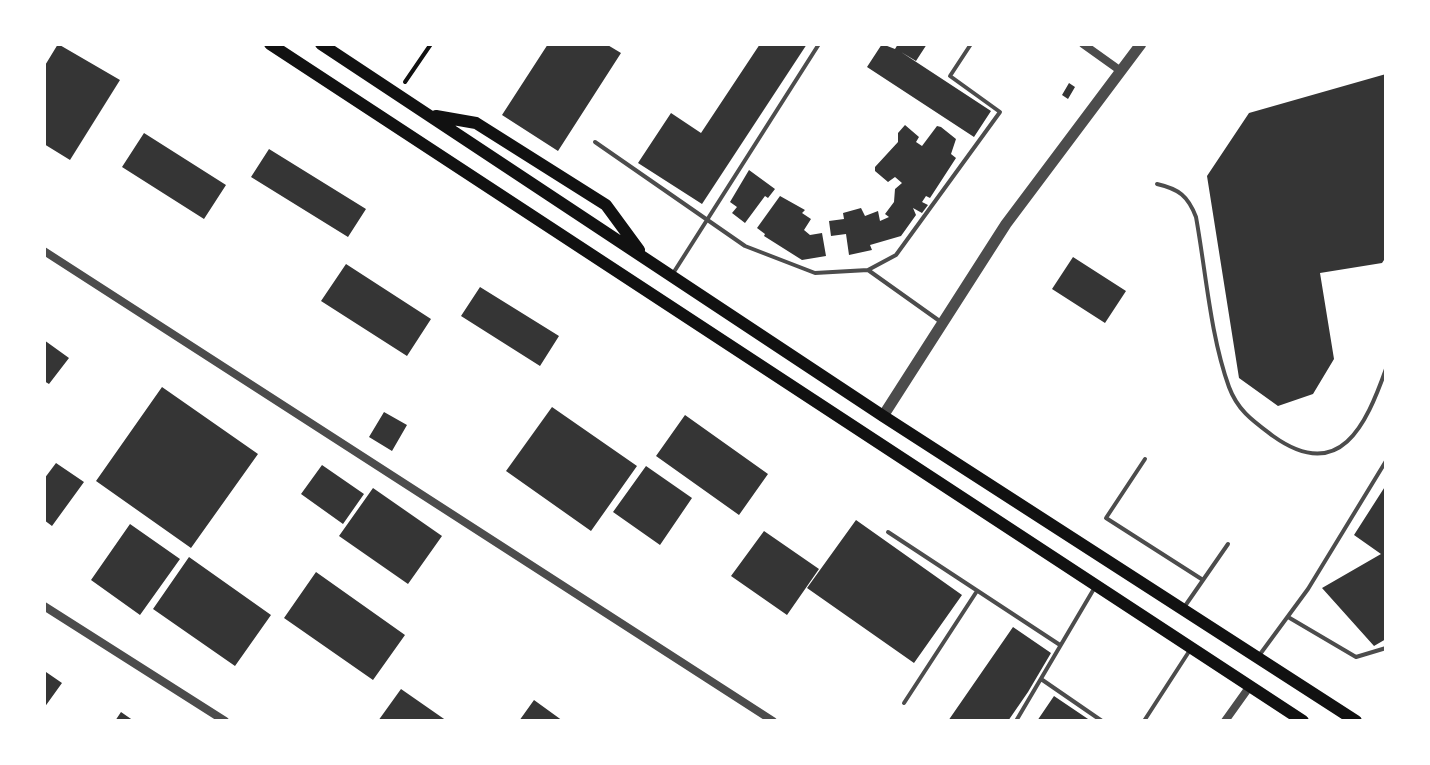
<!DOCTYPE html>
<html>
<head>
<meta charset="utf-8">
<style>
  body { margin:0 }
  #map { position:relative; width:1430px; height:765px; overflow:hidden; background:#fff; font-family:"Source Sans 3",sans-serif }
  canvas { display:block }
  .frame { position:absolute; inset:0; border:46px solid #fff; pointer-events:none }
</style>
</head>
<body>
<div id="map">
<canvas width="1430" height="765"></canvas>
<div class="frame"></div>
</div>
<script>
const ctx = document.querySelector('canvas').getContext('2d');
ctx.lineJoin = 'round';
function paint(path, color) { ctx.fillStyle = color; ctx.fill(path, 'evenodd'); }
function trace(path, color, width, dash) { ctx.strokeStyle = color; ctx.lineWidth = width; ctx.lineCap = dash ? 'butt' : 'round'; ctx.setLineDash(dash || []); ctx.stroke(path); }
const building = new Path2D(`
  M58,44L120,80L70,160L44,144V67Z
  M548,44H606L621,53L558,151L502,115Z
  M760,44H807L702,204L638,163L671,113L701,133Z
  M882,44L895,49L898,44H927L916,61L901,52L991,111L974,137L867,67Z
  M1386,74V257L1382,263L1320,273L1334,359L1313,394L1278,406L1239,378L1207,176L1249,113Z
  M1069,83L1075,87L1068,99L1062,95Z
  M905,125L919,137L916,142L922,146L937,126L941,127L956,139L951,154L956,158L930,198L926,196L922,202L928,205L922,213L913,208L916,215L901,236L870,245L872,250L849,255L846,234L831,236L829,221L844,219L843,213L861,208L865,216L878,211L880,221L889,217L885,214L894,202L895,189L902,183L895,177L888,182L875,171V167L898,142V133Z
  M144,133L226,185L204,219L122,167Z
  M269,149L366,209L348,237L251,177Z
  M749,170L775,189L768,198L765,196L745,223L732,213L737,207L730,202Z
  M780,196L805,210L802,213L811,219L804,230L810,235L822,233L826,256L802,260L764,236L765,234L757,228Z
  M1073,257L1126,291L1105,323L1052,289Z
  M346,264L431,319L407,356L321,301Z
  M480,287L559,336L540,366L461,316Z
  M44,340L69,358L49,384L44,381Z
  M162,387L258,454L191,548L96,481Z
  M552,407L637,466L591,531L506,471Z
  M384,412L407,425L392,451L369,437Z
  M685,415L768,474L739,515L656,456Z
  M56,463L84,482L52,526L44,520V479Z
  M322,465L364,494L343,524L301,494Z
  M646,466L692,498L660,545L613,512Z
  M1386,485V639L1374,646L1322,588L1381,554L1354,535Z
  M373,488L442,536L408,584L339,536Z
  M856,520L962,595L914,663L807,588Z
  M130,524L180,559L140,615L91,580Z
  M764,531L819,569L787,615L731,576Z
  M189,557L271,615L235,666L153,609Z
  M316,572L405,635L373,680L284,618Z
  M1013,627L1051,653L1028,692L1008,721H948Z
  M46,672L62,683L44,708V675Z
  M401,689L447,721H378Z
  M1054,696L1091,721H1037Z
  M534,700L563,721H519Z
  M121,712L134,721H115Z`);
const path = new Path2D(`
  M405,82L431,44`);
const service = new Path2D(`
  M595,142L745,246L815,273L868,270L896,255L1000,112L950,76L971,44
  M1157,184C1179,189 1188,196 1196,217C1206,272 1210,334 1229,387C1238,411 1253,421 1273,436C1340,484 1366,425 1386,369
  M868,270L941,322
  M672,275L819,44
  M1145,459L1106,518L1203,580
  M888,532L1060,645
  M1185,606L1228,544
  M1288,617L1356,657L1386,648
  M1258,657L1308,589L1386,461
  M1041,679L1102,721
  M904,703L977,591
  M1016,721L1095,587
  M1144,721L1190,650`);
const minor = new Path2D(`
  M1083,44L1118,69
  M44,251L773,721
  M44,606L225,721
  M1225,721L1250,686`);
const tertiary = new Path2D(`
  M883,416L1006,224L1141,44`);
const secondary = new Path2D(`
  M270,44L1303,721
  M321,44L883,416L1356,721
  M436,116L476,123L606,205L639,250`);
paint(building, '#353535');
trace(path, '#111', 4);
trace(service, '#4c4c4c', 4);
trace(minor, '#4c4c4c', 8);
trace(tertiary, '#4c4c4c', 11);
trace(secondary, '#111', 12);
</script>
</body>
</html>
